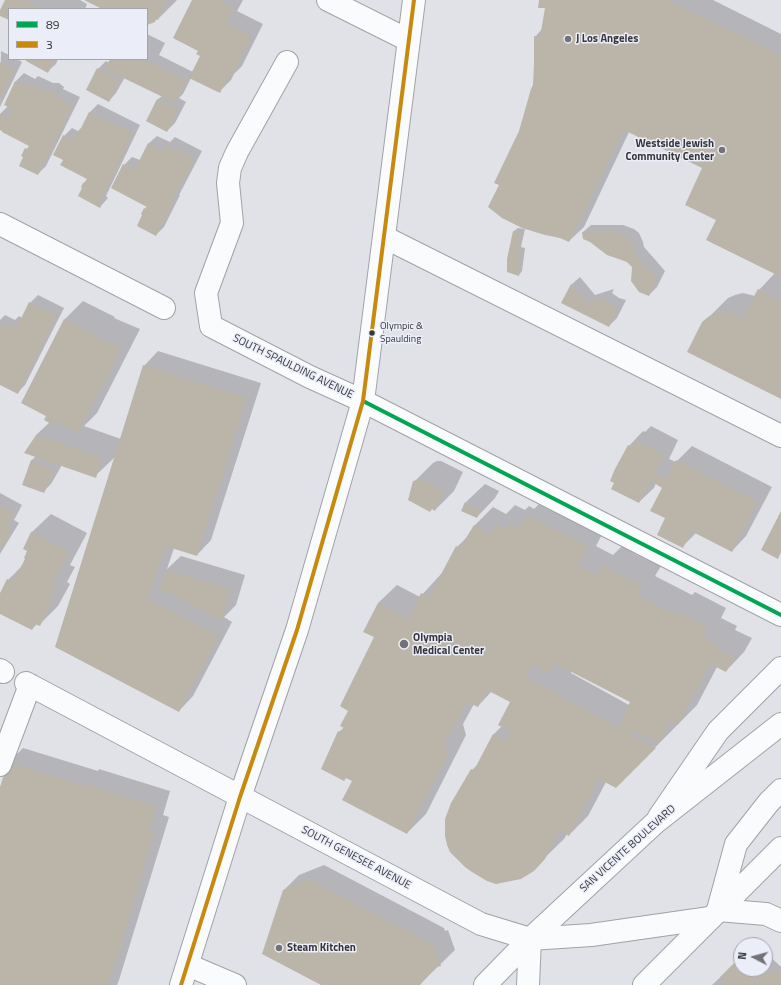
<!DOCTYPE html>
<html>
<head>
<meta charset="utf-8">
<style>
  body { margin:0 }
  #map { position:relative; width:781px; height:985px; overflow:hidden; background:#e1e2e8; font-family:"Titillium Web",sans-serif }
  canvas { display:block }
  .legend { position:absolute; left:8px; top:8px; width:140px; height:52px; box-sizing:border-box; background:#ebedf8; border:1px solid #a3a4ac; margin:0; padding:5px 7px; list-style:none; font-size:12px; color:#36363b }
  .legend li { display:flex; align-items:center; gap:8px; height:20px }
  .legend b { width:20px; border:1px solid #a3a4ac }
  .north { position:absolute; left:733px; top:937px; width:40px; height:40px; box-sizing:border-box; background:#ebedf8; border:1px solid #a3a4ac; border-radius:50%; rotate:276deg; font-size:11px; font-weight:700; line-height:16px; text-align:center; color:#36363b }
  .north::after { content:''; display:block; margin:auto; width:14px; height:18px; background:#727278; clip-path:polygon(50% 0,100% 100%,50% 72%,0 100%) }
</style>
</head>
<body>
<div id="map">
<canvas width="781" height="985"></canvas>
<ul class="legend">
<li><b style="height:5px;background:#00a651"></b>89</li>
<li><b style="height:5px;background:#c78a0f"></b>3</li>
</ul>
<div class="north">N</div>
</div>
<script>
const ctx = document.querySelector('canvas').getContext('2d');
ctx.lineJoin = 'round';
function paint(path, color) { ctx.fillStyle = color; ctx.fill(path, 'evenodd'); }
function trace(path, color, width, dash) { ctx.strokeStyle = color; ctx.lineWidth = width; ctx.lineCap = dash ? 'butt' : 'round'; ctx.setLineDash(dash || []); ctx.stroke(path); }
function label(font, color, halo, rows, align = 'center') {
  ctx.font = font + ' "Titillium Web",sans-serif'; ctx.lineWidth = 3; ctx.setLineDash([]); ctx.textBaseline = 'middle'; ctx.strokeStyle = halo; ctx.fillStyle = color; for (const [text, x, y, turn = 0] of rows) {
    ctx.save(); ctx.translate(x, y); ctx.rotate((+turn || 0) * Math.PI / 180); ctx.textAlign = isNaN(turn) ? turn : align; if (halo) ctx.strokeText(text, 0, 0); ctx.fillText(text, 0, 0); ctx.restore();
  }
}
const shadow = new Path2D(`
  M6,0H80L87,4L85,9H9V19L0,14Z
  M86,0H177L158,19L147,24V9H104Z
  M193,0H243L237,11L263,24L242,66L234,74L231,80L219,92L191,78L183,94L179,98L186,102L175,123L167,131L147,121L158,99L162,96L125,77L116,93L109,101L98,69L106,61L109,63L111,59H147V34L165,43L159,55L193,72L201,56Z
  M540,0H713L781,34V398L703,323L728,298L735,295L743,293L755,296L759,290L775,273L717,219L703,168L629,132L584,227L569,241L500,185L520,131L534,86L535,37L542,29L546,7Z
  M1,51L9,55V59H17L22,62L0,107Z
  M29,59H58L56,64L48,71Z
  M24,73L35,79L38,76L53,83H59L64,87L63,89L80,97L46,166L38,174L25,157L22,156L30,145L0,129V114L8,106L5,104L16,81Z
  M98,104L140,125L106,196L108,198L100,207L84,187V183L88,179L65,159L64,136L72,128L78,131L84,125L90,112Z
  M157,136L170,142L175,137L202,151L179,195H180L164,227L156,235L142,213L147,206L124,165L132,157L140,160L149,143Z
  M591,225H623L634,229L639,233L643,242L644,247L665,271L657,287L649,295L633,267L627,261L583,232Z
  M518,228L525,229L521,247L525,248L522,271L519,275L514,231Z
  M580,277L595,295L614,289L612,293L619,298L626,300L617,318L609,326L563,303L572,284Z
  M38,295L64,308L25,385L17,393L0,384V320L5,315L15,320L19,316L22,318L30,303Z
  M83,301L115,317L114,318L140,329L97,413L84,426L121,439L144,366L158,351L261,383L211,540L197,555L174,548L167,569L181,556L245,575L236,605L224,617L232,622L193,696L179,711L56,646L115,457L95,476L62,465L51,484L43,492L31,461L36,456V435L50,422L64,320Z
  M651,426L678,440L669,459L676,462L692,446L772,487L746,536L732,551L696,533L682,547L667,518L664,487L656,483L654,488L639,502L629,446L643,431L645,432Z
  M437,461H441L463,472L454,491L435,510L432,509L414,482L433,463Z
  M485,484L499,491L495,498L477,517L466,502Z
  M0,493L22,505L14,520L19,523L0,554Z
  M546,497L606,527L596,546L613,555L622,546L637,555L661,566L655,576L692,595L695,592L726,608L721,618L737,626L735,630L752,638L744,652L726,671L717,667L697,705L616,787L606,782L588,816L569,835L567,834L564,839L527,875L521,878L472,770L478,764L493,735L502,726L511,701L492,691L478,706L474,704L463,724L466,735L426,814L407,833L353,780L347,777L344,780L339,732L344,727L375,637L378,603L397,585L420,597L441,574L442,575L457,547L470,534L474,526L493,507L506,514L515,505L525,510L529,506L534,509ZM572,671L631,701L629,705L571,673Z
  M51,514L87,533L70,565L75,567L67,582L70,584L58,606L39,625L37,624L32,629L0,613V595L8,580L23,565L29,551L24,548L32,532Z
  M23,748L98,771L99,769L170,791L163,815L169,817L119,980L117,985H0V790L9,762Z
  M324,865L444,928L445,931L448,930L455,950L419,985H323L284,890L299,875Z
  M765,952L780,966H781V985H712L741,958V969H765Z`);
const building = new Path2D(`
  M5,0H26L40,7L39,8L41,9H9V20L0,16V10Z
  M84,0H167L158,20L156,19L155,22L147,25V9H102Z
  M192,0H219L231,6L230,8L233,10L226,23L252,36L231,78L228,77L220,93L189,78L200,56L196,54L198,51L173,38Z
  M539,0H667L781,55V277L706,240L716,220L685,205L702,168L624,130L569,242L560,238L545,235L522,228L502,218L488,207L499,185L494,183L519,131L531,89L533,85L534,63V36L540,37L545,8H538Z
  M27,59H55L48,73L26,61Z
  M110,59H140L147,62L148,61L186,80L175,103L105,69Z
  M0,62L15,70L0,99Z
  M97,68L120,80L109,102L86,90Z
  M15,81L28,87L29,83L45,91L51,90L57,95L56,97L73,105L38,175L19,166L23,157L21,156L25,148L27,149L29,146L2,132V131L0,130V114L9,119L13,109L4,105Z
  M157,99L179,110L167,132L146,121Z
  M89,112L133,133L99,204L101,206L100,208L78,196L82,188L81,187L83,183H84L87,179L60,165L63,160L53,155L63,135L73,140L77,131L79,132Z
  M148,143L163,151L166,144L195,159L171,203H173L156,236L137,226L142,215L141,214L144,208L146,209L147,207L111,188L123,164L135,169Z
  M513,231L521,233L518,250L521,251L519,276L507,272V259Z
  M582,232H615L626,237L631,241L636,251V255L657,279L649,296L639,292L631,281L632,267L627,262L607,255L590,242L583,239Z
  M571,284L586,302L607,296L605,301L611,305L619,308L609,327L561,303Z
  M758,289L781,301V399L687,352L702,322L708,317L715,313L723,311L736,314L742,318Z
  M29,302L57,316L18,394L0,385V324L8,328L10,324L17,327Z
  M64,319L97,336L96,337L109,344L110,342L122,348L78,433L55,421L53,425L44,420L46,416L21,403Z
  M143,365L247,398L197,556L165,546L148,599L219,636L179,712L55,647Z
  M36,435L42,439L43,437L102,458L96,478L24,453Z
  M635,440L665,455L655,473L666,479L676,460L758,502L732,552L691,531L683,548L657,535L665,518L650,511L662,488L651,481L639,503L611,489L614,483L610,481L615,469L628,445L632,447Z
  M31,460L55,471L44,493L22,485Z
  M421,479L444,491L435,511L432,509L430,512L408,500L413,481Z
  M465,502L481,510L477,518L461,511Z
  M0,505L15,513L7,528L12,531L3,547L1,546L0,548Z
  M781,511V552L778,559L761,550Z
  M526,515L588,546L578,565L597,575L602,564L618,574L643,585L637,595L673,614L675,610L708,627L703,637L719,646L717,649L734,657L726,672L710,664L678,725L670,721L659,743L633,730L631,735L656,748L616,788L599,779L569,836L560,831L545,859L534,871L521,879L496,884L487,881L472,872L465,867L450,852L447,845L445,836V819L451,803L471,769L474,770L493,734L506,741L511,732L498,725L510,702L487,690L478,707L467,702L445,744L448,755L407,834L342,800L352,781L346,778L344,781L321,769L338,731L341,733L344,728L340,726L348,711L340,706L374,637L363,632L378,603L408,619L421,593L429,597L456,546L460,548L474,525L490,534L496,523L507,529L509,524L519,529ZM554,663L630,702L618,728L525,676L532,665L548,674Z
  M31,532L69,552L52,584L57,586L49,601L52,603L40,626L35,624L32,630L0,614V593L7,579L13,582L25,559L24,558L27,551L23,549Z
  M166,570L231,589L222,621L175,596V595L159,590Z
  M8,762L83,785L84,783L156,806L149,830L155,831L109,985H0V787Z
  M308,879L429,942L430,945L434,944L441,966L436,967L420,985H321L262,954L283,890Z
  M734,963L739,968L741,965V969H765V967L772,973L776,969L781,975V985H728L720,977Z`);
const minor = new Path2D(`
  M328,0L408,40
  M287,62L237,152L230,168L228,183L232,223L206,293L211,326L310,377L363,401L781,615
  M0,224L164,308
  M384,237L781,436
  M0,670L3,672
  M26,683L481,924L530,939L591,935L710,918
  M0,765L30,685
  M659,817L718,731L781,668
  M718,910L766,914L781,921
  M188,965L235,985`);
const major = new Path2D(`
  M718,910L736,844L769,802L781,790
  M181,985L240,797L297,630L363,401L414,0
  M485,985L530,939L656,822L781,724
  M528,985L530,939
  M644,985L781,848`);
const bus1 = new Path2D(`
  M363,401L781,615`);
const bus2 = new Path2D(`
  M181,985L240,797L297,630L363,401L414,0`);
const markers = [
  [568,39,4,"#727278"],
  [722,150,4,"#727278"],
  [372,333,3.5,"#36363b"],
  [404,644,5,"#727278"],
  [279,948,4,"#727278"]
];
const busNames = [
  ["Olympic &",380,327],
  ["Spaulding",380,340]
];
const poiNames = [
  ["J Los Angeles",576,39],
  ["Westside Jewish",714,144,"right"],
  ["Community Center",714,157,"right"],
  ["Olympia",413,638],
  ["Medical Center",413,651],
  ["Steam Kitchen",287,948]
];
const streetNames = [
  ["SOUTH SPAULDING AVENUE",293,367,26],
  ["SAN VICENTE BOULEVARD",628,849,-42],
  ["SOUTH GENESEE AVENUE",356,858,28]
];
paint(shadow, '#0003');
paint(building, '#bbb4a8');
trace(minor, '#a1a2a6', 24);
trace(major, '#a1a2a6', 24);
trace(minor, '#fafbfc', 22);
trace(major, '#fafbfc', 22);
trace(bus1, '#00a651', 4);
trace(bus2, '#c78a0f', 4);
for (const [x, y, r, color] of markers) { const dot = new Path2D(); dot.arc(x, y, r, 0, 2 * Math.PI); ctx.fillStyle = color; ctx.fill(dot); trace(dot, '#ebedf8', 1.5); }
label('10px', '#36363b', '#ebedf8', busNames, 'left');
label('bold 11px', '#36363b', '#ebedf8', poiNames, 'left');
label('11px', '#36363b', '#ebedf8', streetNames);
</script>
</body>
</html>
